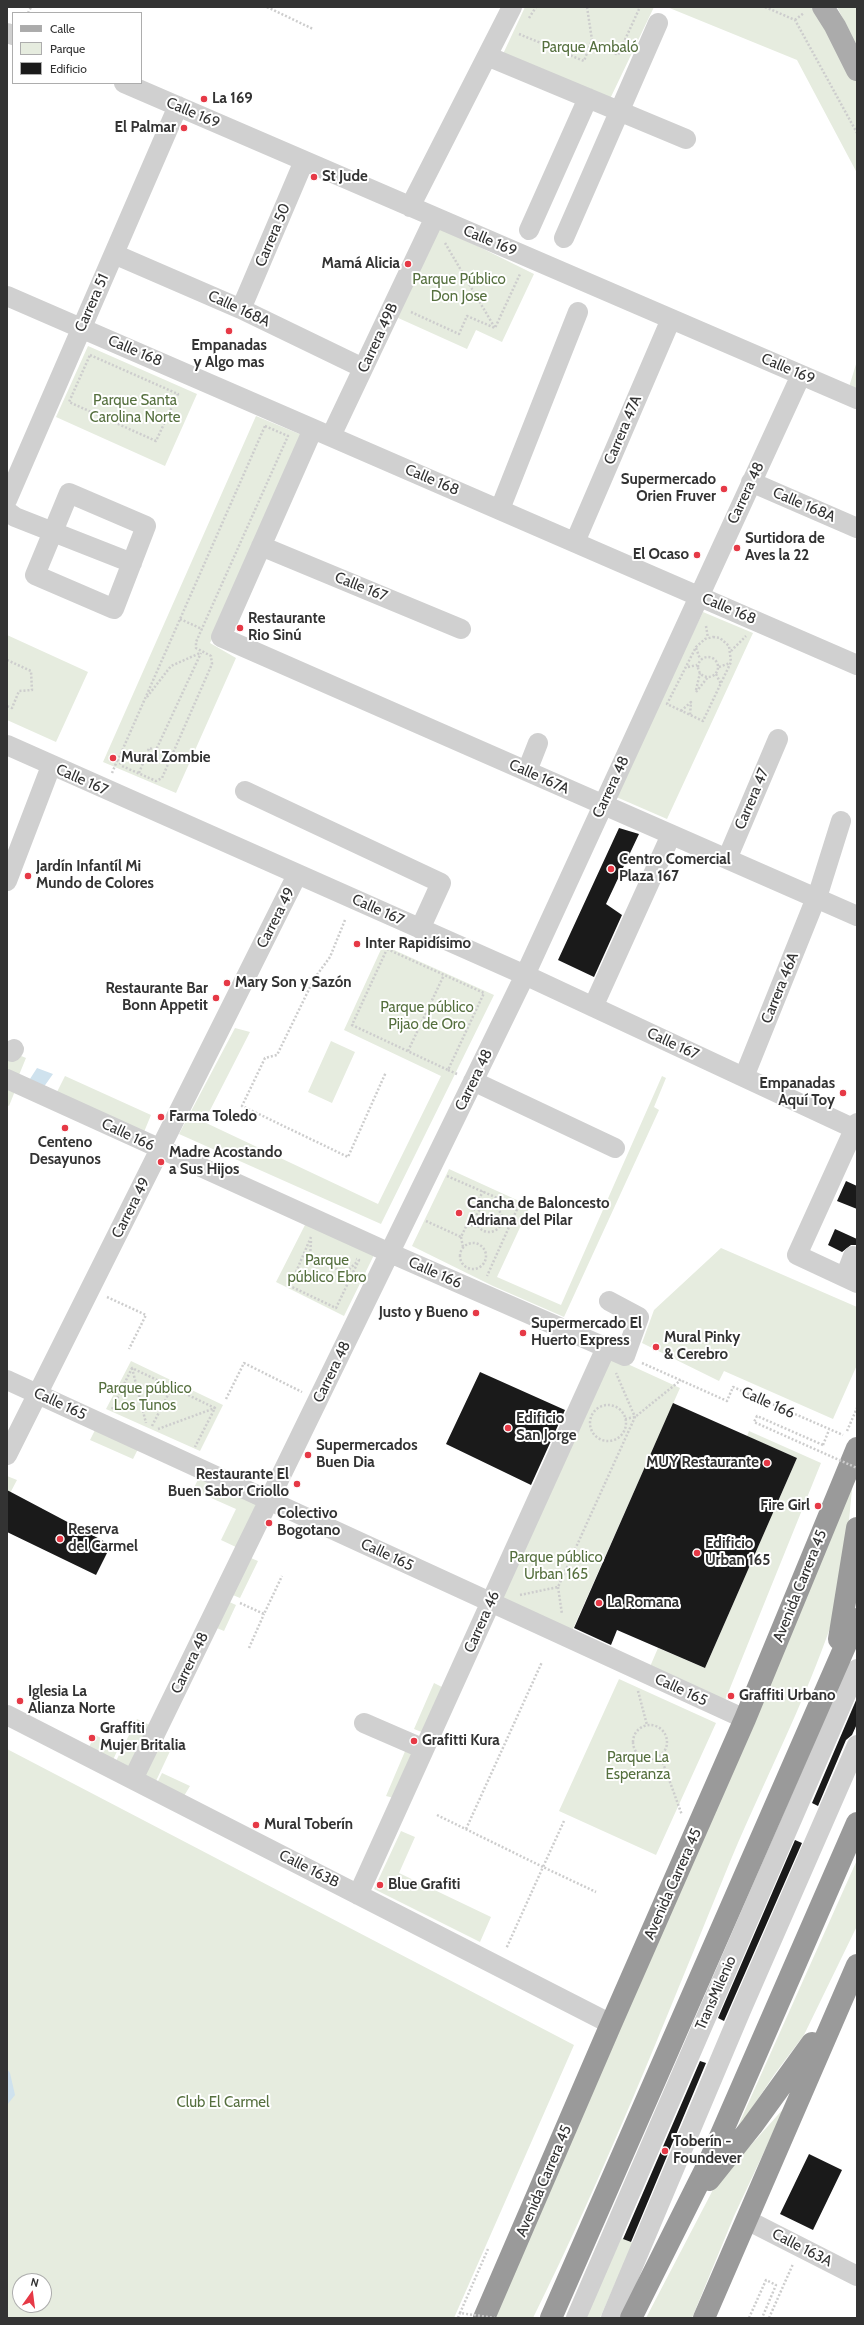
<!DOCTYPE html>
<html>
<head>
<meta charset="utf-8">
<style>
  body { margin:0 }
  #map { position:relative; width:864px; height:2325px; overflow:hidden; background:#fff; font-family:Cabin,sans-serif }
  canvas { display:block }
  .frame { position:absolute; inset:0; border:8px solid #333; pointer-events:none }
  .legend { position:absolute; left:12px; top:12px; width:130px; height:72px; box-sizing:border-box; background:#fff; border:1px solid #adadad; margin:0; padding:5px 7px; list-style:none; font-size:12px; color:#333 }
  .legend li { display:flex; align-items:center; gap:8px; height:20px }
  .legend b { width:20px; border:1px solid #adadad }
  .north { position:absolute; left:12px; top:2273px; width:40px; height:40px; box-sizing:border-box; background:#fff; border:1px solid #adadad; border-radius:50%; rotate:14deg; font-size:11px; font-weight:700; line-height:16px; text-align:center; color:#333 }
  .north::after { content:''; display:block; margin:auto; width:14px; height:18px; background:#e63946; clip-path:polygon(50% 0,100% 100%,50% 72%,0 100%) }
</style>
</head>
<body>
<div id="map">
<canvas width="864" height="2325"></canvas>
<div class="frame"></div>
<ul class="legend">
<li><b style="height:5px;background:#ababab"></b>Calle</li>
<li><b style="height:11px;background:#e6ecdf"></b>Parque</li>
<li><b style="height:11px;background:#1a1a1a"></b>Edificio</li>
</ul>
<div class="north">N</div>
</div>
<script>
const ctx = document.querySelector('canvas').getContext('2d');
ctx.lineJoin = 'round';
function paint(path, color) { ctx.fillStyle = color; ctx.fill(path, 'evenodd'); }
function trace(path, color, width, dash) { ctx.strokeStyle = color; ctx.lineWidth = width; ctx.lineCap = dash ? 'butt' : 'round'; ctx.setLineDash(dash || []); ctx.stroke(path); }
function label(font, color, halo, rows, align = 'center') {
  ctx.font = font + ' Cabin,sans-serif'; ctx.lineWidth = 4; ctx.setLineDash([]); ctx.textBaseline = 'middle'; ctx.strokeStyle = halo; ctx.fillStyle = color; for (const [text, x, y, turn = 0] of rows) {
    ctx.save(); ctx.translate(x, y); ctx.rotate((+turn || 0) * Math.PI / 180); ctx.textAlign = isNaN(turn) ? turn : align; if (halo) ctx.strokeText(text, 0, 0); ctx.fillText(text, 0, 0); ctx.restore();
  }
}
const green = new Path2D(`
  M525,7H654L609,101L503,54Z
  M667,7H813L857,80V173L797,60Z
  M837,7H857V46Z
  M439,227L534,274L502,342L476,330L467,349L396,317Z
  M88,346L197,394L165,466L56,417Z
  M857,361V390L849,387Z
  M256,416L302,435L210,643L236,658L176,793L103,762Z
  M703,612L753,633L667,819L614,796Z
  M7,635L88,672L56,742L7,720Z
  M383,945L494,995L381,1224L179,1134L235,1028L250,1032L204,1122L378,1204L441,1076L344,1030Z
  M331,1041L355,1052L332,1103L308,1092Z
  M7,1050L26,1058L19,1075L7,1070Z
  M65,1076L151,1115L144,1132L57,1092Z
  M662,1076L666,1078L654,1107L659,1110L564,1317L493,1286L412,1246L449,1169L530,1206L497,1277L561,1305Z
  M7,1088L15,1091L9,1106L7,1105Z
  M306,1223L374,1255L344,1316L276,1282Z
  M721,1248L857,1307V1365L833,1419L724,1371L719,1381L642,1343L654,1310Z
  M608,1355L680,1388L572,1631L495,1600Z
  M131,1361L223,1405L200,1451L106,1409Z
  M96,1428L139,1447L133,1459L90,1440Z
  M749,1431L821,1463L724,1703L649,1669L658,1648L705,1668L797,1458L747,1436Z
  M201,1473L260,1500L238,1548L221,1540L236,1509L193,1490Z
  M7,1476L17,1480L7,1499Z
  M853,1481C848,1523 846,1576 834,1616C805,1704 760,1788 725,1874C664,2023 605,2173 533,2318H492Z
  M246,1556L258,1561L240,1598L228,1593Z
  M225,1600L236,1605L224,1631L212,1626Z
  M619,1679L716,1723L656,1855L559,1811Z
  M434,1683L444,1688L424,1733L414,1729Z
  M137,1719L154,1727L133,1770L116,1761Z
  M95,1735L119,1747L113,1760L89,1747Z
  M155,1741L171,1749L156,1781L140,1773Z
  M7,1749L574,2045L454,2318H7ZM20,2281H44V2305H20Z
  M406,1749L414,1753L394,1798L386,1796Z
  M162,1773L190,1786L184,1796L157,1783Z
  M401,1831L415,1837L399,1873L491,1917L480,1942L374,1889Z
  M857,1860V1926L804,2035L774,2075L734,2135Z
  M785,2107L734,2216L692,2318H646L716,2184Z
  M621,2238L633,2243L600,2318H586Z`);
const water = new Path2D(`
  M37,1068L53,1074L43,1088L28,1082Z
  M7,2069L10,2073L15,2095L7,2105Z`);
const building = new Path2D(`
  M619,828L639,834L606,904L622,915L594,977L558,960Z
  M846,1181L857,1186V1209L837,1201Z
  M835,1229L857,1239V1245H851L842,1252L828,1245Z
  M480,1372L565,1410L531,1485L446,1444Z
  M673,1403L797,1458L705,1668L617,1630L611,1645L574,1628Z
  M7,1490L111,1545L96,1575L7,1532Z
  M857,1698V1724L852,1735L846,1740L818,1806L812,1803Z
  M795,1840L802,1843L724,2021L718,2018Z
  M700,2061L706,2063L631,2242L623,2239Z
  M809,2154L842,2170L813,2230L780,2214Z`);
const path = new Path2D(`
  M267,7L313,29
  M587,7L592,40L618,55L640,7
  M765,7L795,20L857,133
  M28,13L31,7
  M529,18L536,7
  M795,20L804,13
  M519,34L584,61L592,40
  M445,243L495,328
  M411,312L459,334L467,316L495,328L520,274
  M90,355L178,394L156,441L69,402Z
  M265,426L288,436L196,642V648L211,656L212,664L162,778L156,781L122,766L118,760Z
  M180,619L202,629
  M706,626L708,638
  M713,637L720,638L729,646L731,662L703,721L667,704L696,647L705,639Z
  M696,648L700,659
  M731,651L746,636
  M698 667a10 10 0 1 1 20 0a10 10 0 1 1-20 0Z
  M7,660L31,671L32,690L19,691L12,708L7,706
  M688,667L697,665
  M719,667L730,663
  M716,674L721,684
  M696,690L700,673
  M696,692L708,677
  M147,697L171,666L200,653
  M681,711L691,702L690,715
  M112,773L117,761
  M139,773L149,748L156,750L201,653
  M345,920L330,957L314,979L277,1055L265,1058L242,1106L348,1157L386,1072
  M387,949L484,993L448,1070L352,1025L387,949L391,941
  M408,1051L444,975
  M448,1070L457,1074
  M447,1176L518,1207L487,1276
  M476 1219a13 13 0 1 1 26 0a13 13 0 1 1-26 0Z
  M426,1221L461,1237L483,1191
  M467,1225L478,1226
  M311,1237L290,1286L336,1308L359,1260L356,1259
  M461,1237L463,1247
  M311,1241L310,1257L345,1273L357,1262
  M460 1256a13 13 0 1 1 26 0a13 13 0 1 1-26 0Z
  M107,1297L146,1315L129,1349
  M642,1363L727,1401L733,1387L843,1435
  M132,1368L146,1423
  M226,1399L244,1363L302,1392
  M590 1423a18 18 0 1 1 36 0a18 18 0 1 1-36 0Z
  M112,1409L132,1368L215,1408L195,1447
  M625,1419L635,1417L681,1380
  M152,1426L172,1387
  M158,1429L215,1408
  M847,1431L857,1408
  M823,1445L829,1430
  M558,1587L562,1614
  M520,1595L558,1587L635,1417L616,1373
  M240,1603L264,1614L282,1576
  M249,1648L264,1614
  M638,1691L647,1725
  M633 1742a17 17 0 1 1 34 0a17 17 0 1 1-34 0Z
  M660,1755L682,1815
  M437,1815L543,1867L506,1949
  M564,1821L543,1867L596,1892
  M466,1829L542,1662
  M458,2318L460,2313
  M749,2318L766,2280L776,2285L762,2318
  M769,2318L793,2264`);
const minor = new Path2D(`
  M7,33L13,35
  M487,56L686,139
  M124,83L857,399
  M410,207L512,7
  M529,230L588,98
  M564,238L658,23
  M114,254L241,309L363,368
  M7,296L857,665
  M241,309L304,161
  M313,429L221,637L857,916
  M331,436L435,217
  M751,482L857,528
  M69,493L146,526L114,609L35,575Z
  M7,500L178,106
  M500,509L578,312
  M7,511L15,517L132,563
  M575,542L671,319
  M261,546L461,629
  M7,745L525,975L857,1130
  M527,771L538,743
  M245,791L441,883L420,929
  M727,859L778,739
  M7,881L51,766
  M593,1007L671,835
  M12,1052L14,1049
  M744,1077L820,888L841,821
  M7,1079L390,1253L625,1356L639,1317L609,1301
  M473,1081L615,1148
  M857,1123L797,1255L857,1283
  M845,1277L853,1256
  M7,1380L745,1719
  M7,1455L297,875
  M7,1715L611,2024
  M364,1723L424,1749
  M133,1779L525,975L801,375
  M358,1895L606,1348
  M747,2220L857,2276
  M576,2318L857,1669
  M611,2318L742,2008L857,1745`);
const major = new Path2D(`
  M823,7L835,26L857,70`);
const highway = new Path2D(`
  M839,1639L857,1528
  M709,2180L752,2126L812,2043
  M484,2318L611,2024L745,1719L857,1448
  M551,2318L857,1619
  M631,2318L709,2162L857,1823
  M704,2318L857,1965`);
const pathBridge = new Path2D(`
  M823,1445L757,1416L754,1422L857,1468
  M488,2249L460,2313L495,2318`);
const markers = [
  [204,99,4,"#e63946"],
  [184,128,4,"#e63946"],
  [314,177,4,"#e63946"],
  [408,264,4,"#e63946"],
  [229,331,4,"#e63946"],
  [724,489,4,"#e63946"],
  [737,548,4,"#e63946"],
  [697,555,4,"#e63946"],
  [240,628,4,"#e63946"],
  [113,758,4,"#e63946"],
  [611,869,4,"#e63946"],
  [28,876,4,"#e63946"],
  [357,944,4,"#e63946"],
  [227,983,4,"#e63946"],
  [216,998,4,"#e63946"],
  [843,1093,4,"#e63946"],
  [161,1117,4,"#e63946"],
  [65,1128,4,"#e63946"],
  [161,1162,4,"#e63946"],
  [459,1213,4,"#e63946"],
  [476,1313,4,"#e63946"],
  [523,1333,4,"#e63946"],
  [656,1347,4,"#e63946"],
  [508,1428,4,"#e63946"],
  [308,1455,4,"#e63946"],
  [767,1463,4,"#e63946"],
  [297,1484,4,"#e63946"],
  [818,1506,4,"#e63946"],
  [269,1523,4,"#e63946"],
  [60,1539,4,"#e63946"],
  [697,1553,4,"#e63946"],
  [599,1603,4,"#e63946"],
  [731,1696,4,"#e63946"],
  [20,1701,4,"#e63946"],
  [92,1738,4,"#e63946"],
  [414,1741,4,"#e63946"],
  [256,1825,4,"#e63946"],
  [380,1885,4,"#e63946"],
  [665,2151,4,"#e63946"]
];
const parkNames = [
  ["Parque Ambaló",590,48],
  ["Parque Público",459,280],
  ["Don Jose",459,297],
  ["Parque Santa",135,401],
  ["Carolina Norte",135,418],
  ["Parque público",427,1008],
  ["Pijao de Oro",427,1025],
  ["Parque",327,1261],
  ["público Ebro",327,1278],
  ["Parque público",145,1389],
  ["Los Tunos",145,1406],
  ["Parque público",556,1558],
  ["Urban 165",556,1575],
  ["Parque La",638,1758],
  ["Esperanza",638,1775],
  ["Club El Carmel",223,2103]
];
const poiNames = [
  ["La 169",212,99],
  ["El Palmar",176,128,"right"],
  ["St Jude",322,177],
  ["Mamá Alicia",400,264,"right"],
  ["Empanadas",229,346,"center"],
  ["y Algo mas",229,363,"center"],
  ["Supermercado",716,480,"right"],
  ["Orien Fruver",716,497,"right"],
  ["Surtidora de",745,539],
  ["Aves la 22",745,556],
  ["El Ocaso",689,555,"right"],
  ["Restaurante",248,619],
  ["Rio Sinú",248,636],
  ["Mural Zombie",121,758],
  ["Centro Comercial",619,860],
  ["Plaza 167",619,877],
  ["Jardín Infantíl Mi",36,867],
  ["Mundo de Colores",36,884],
  ["Inter Rapidísimo",365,944],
  ["Mary Son y Sazón",235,983],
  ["Restaurante Bar",208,989,"right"],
  ["Bonn Appetit",208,1006,"right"],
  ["Empanadas",835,1084,"right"],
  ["Aquí Toy",835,1101,"right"],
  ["Farma Toledo",169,1117],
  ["Centeno",65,1143,"center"],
  ["Desayunos",65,1160,"center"],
  ["Madre Acostando",169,1153],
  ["a Sus Hijos",169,1170],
  ["Cancha de Baloncesto",467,1204],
  ["Adriana del Pilar",467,1221],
  ["Justo y Bueno",468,1313,"right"],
  ["Supermercado El",531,1324],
  ["Huerto Express",531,1341],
  ["Mural Pinky",664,1338],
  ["& Cerebro",664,1355],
  ["Edificio",516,1419],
  ["San Jorge",516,1436],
  ["Supermercados",316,1446],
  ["Buen Dia",316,1463],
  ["MUY Restaurante",759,1463,"right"],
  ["Restaurante El",289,1475,"right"],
  ["Buen Sabor Criollo",289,1492,"right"],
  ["Fire Girl",810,1506,"right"],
  ["Colectivo",277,1514],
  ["Bogotano",277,1531],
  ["Reserva",68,1530],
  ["del Carmel",68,1547],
  ["Edificio",705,1544],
  ["Urban 165",705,1561],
  ["La Romana",607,1603],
  ["Iglesia La",28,1692],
  ["Alianza Norte",28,1709],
  ["Graffiti Urbano",739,1696],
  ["Graffiti",100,1729],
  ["Mujer Britalia",100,1746],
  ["Grafitti Kura",422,1741],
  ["Mural Toberín",264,1825],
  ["Blue Grafiti",388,1885],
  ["Toberín -",673,2142],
  ["Foundever",673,2159]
];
const streetNames = [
  ["Calle 169",193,113,23],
  ["Carrera 50",273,235,-67],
  ["Calle 169",490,241,23],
  ["Carrera 51",92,303,-66],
  ["Calle 168A",239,309,25],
  ["Carrera 49B",378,338,-65],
  ["Calle 168",135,351,23],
  ["Calle 169",788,369,23],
  ["Carrera 47A",623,430,-67],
  ["Calle 168",432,480,23],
  ["Carrera 48",746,493,-65],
  ["Calle 168A",804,505,23],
  ["Calle 167",361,587,22],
  ["Calle 168",729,609,23],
  ["Calle 167A",539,777,24],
  ["Calle 167",82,780,24],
  ["Carrera 48",611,787,-65],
  ["Carrera 47",752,799,-67],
  ["Calle 167",378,910,24],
  ["Carrera 49",276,918,-63],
  ["Carrera 46A",780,988,-68],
  ["Calle 167",673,1044,25],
  ["Carrera 48",474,1080,-64],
  ["Calle 166",128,1135,25],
  ["Carrera 49",131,1208,-63],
  ["Calle 166",435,1273,24],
  ["Carrera 48",332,1372,-64],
  ["Calle 166",768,1403,24],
  ["Calle 165",60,1404,25],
  ["Calle 165",387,1555,25],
  ["Avenida Carrera 45",800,1586,-68],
  ["Carrera 46",482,1622,-66],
  ["Carrera 48",190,1663,-64],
  ["Calle 165",681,1690,25],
  ["Calle 163B",309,1869,27],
  ["Avenida Carrera 45",673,1884,-66],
  ["TransMilenio",716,1993,-66],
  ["Avenida Carrera 45",544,2181,-67],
  ["Calle 163A",802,2248,27]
];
paint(green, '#e6ecdf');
paint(water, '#cfe2ee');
paint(building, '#1a1a1a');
trace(path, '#cdcdcd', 2.5, [2, 2]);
trace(minor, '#d0d0d0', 20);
trace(major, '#ababab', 22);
trace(highway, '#9a9a9a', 22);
trace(pathBridge, '#cdcdcd', 2.5, [2, 2]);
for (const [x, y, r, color] of markers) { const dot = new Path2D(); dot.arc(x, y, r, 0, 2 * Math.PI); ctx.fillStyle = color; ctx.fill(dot); trace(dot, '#fff', 1.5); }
label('15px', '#56703f', '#fff', parkNames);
label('bold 15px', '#333', '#fff', poiNames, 'left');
label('15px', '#333', '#fff', streetNames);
</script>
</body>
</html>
